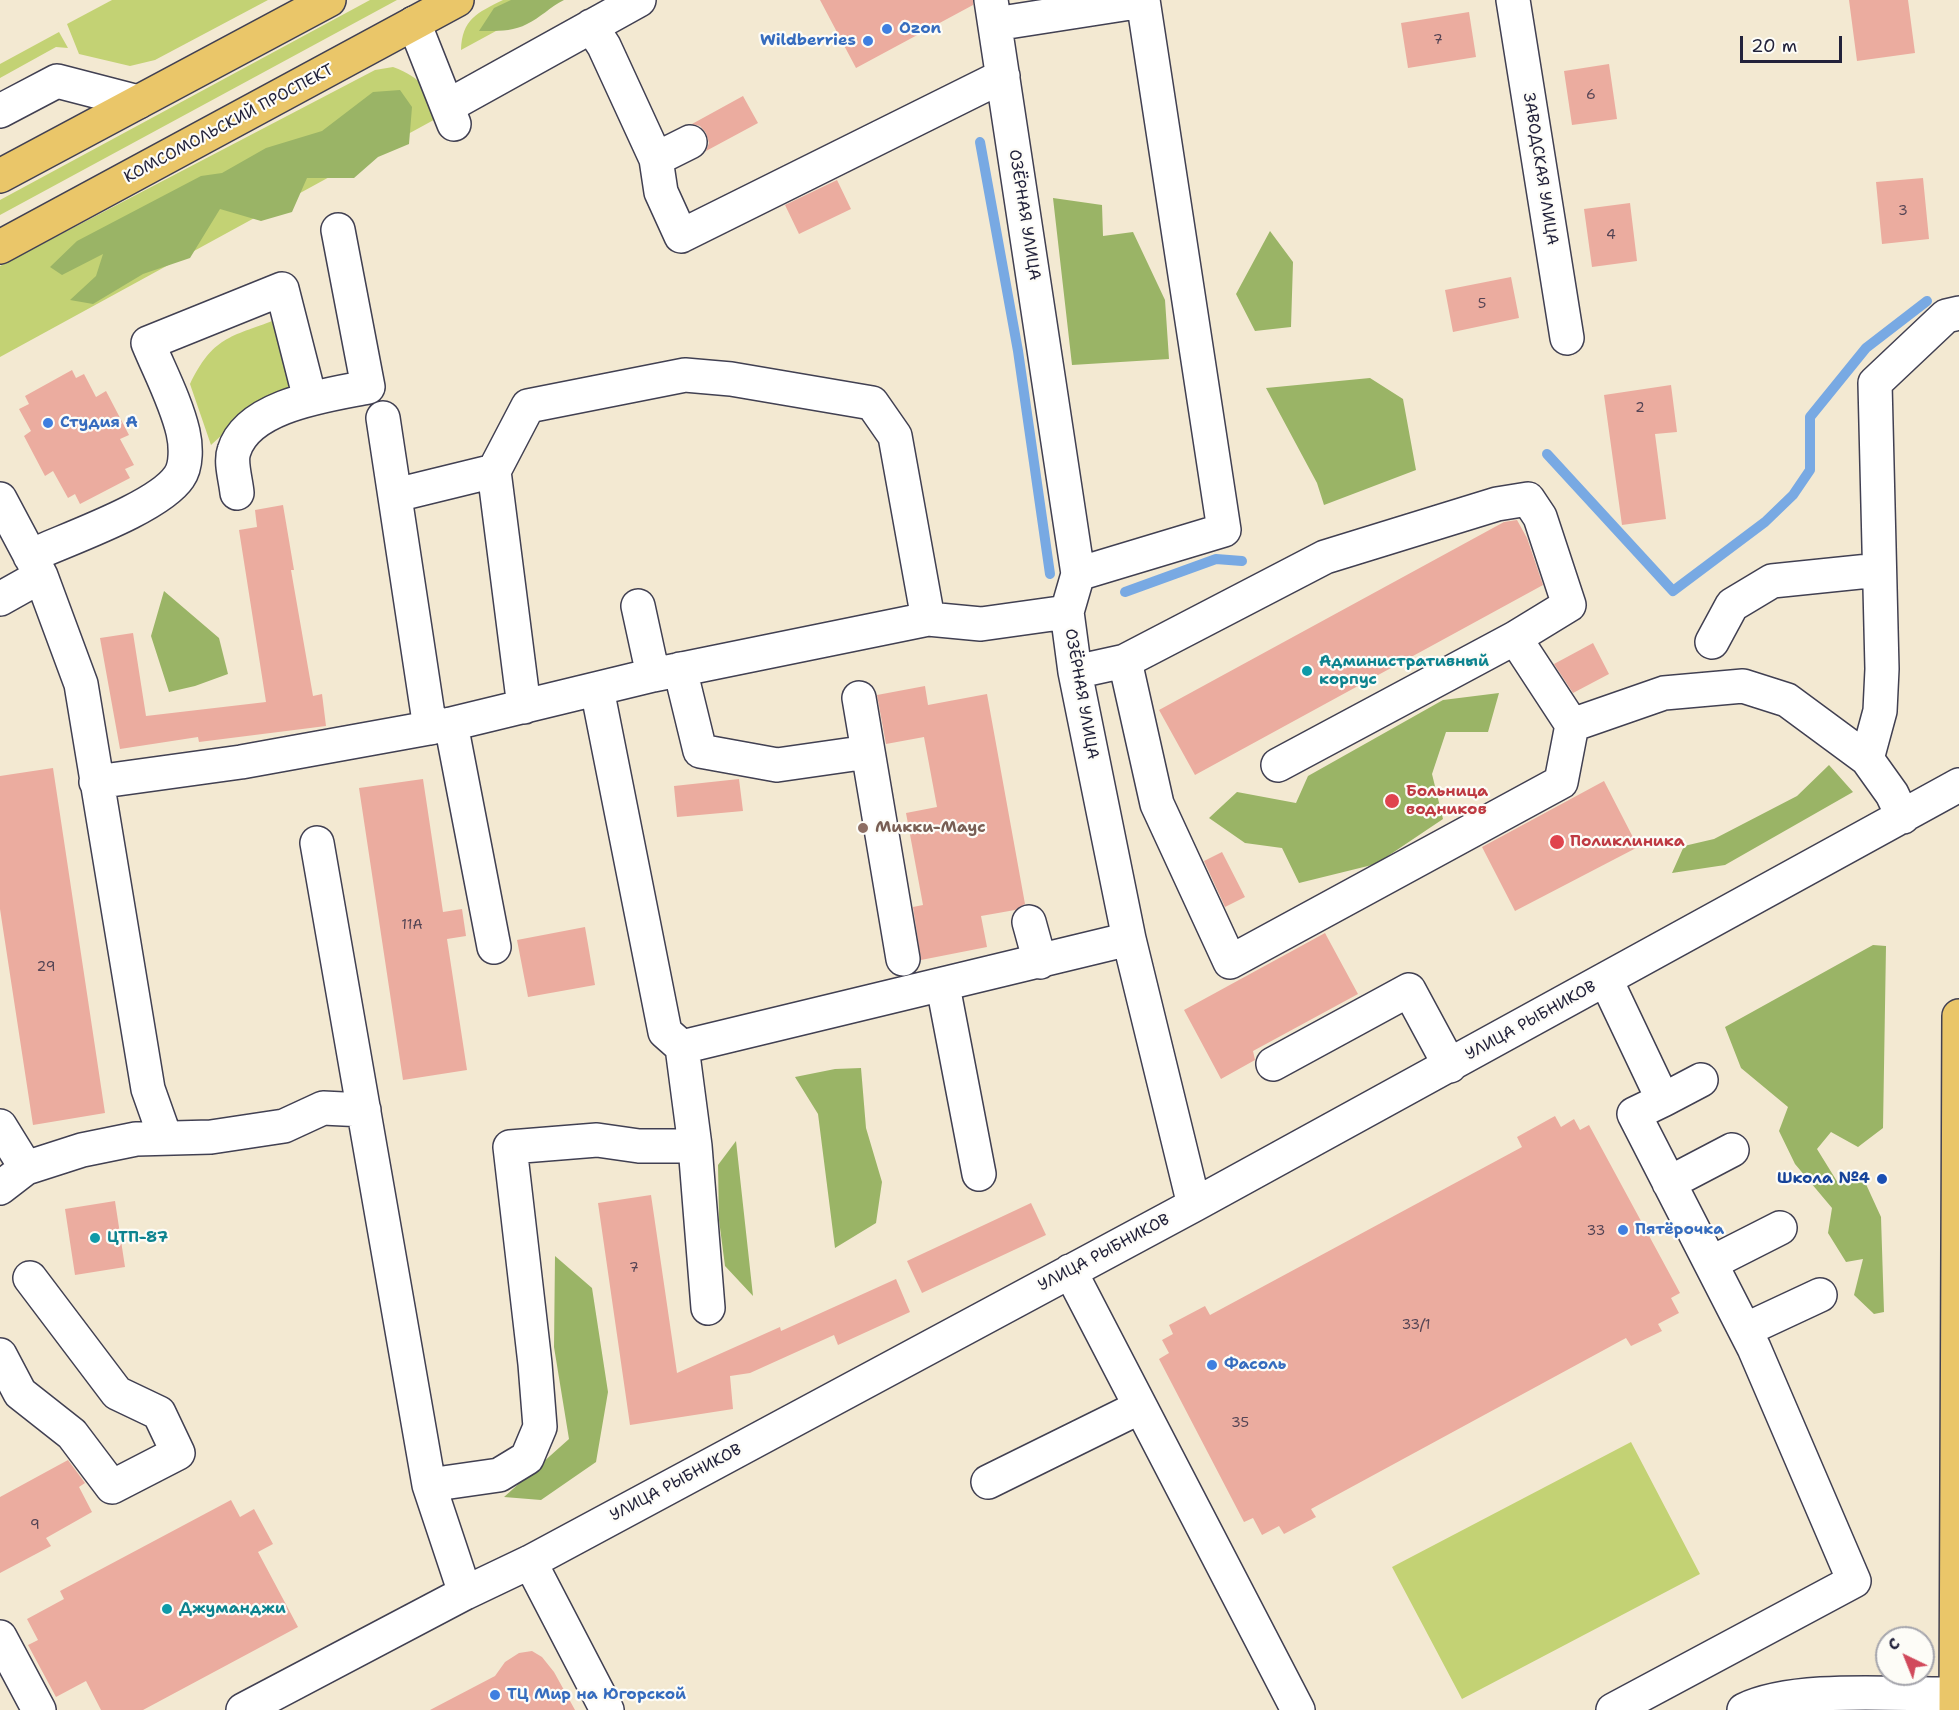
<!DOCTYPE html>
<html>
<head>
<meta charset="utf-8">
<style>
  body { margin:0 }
  #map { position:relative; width:1959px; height:1710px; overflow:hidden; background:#f3e9d2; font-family:"Shantell Sans",sans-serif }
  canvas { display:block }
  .north { position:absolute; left:1875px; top:1626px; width:60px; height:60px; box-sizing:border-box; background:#fdfcf7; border:2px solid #a5a5ac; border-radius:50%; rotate:317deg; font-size:16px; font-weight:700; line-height:24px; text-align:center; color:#22223b }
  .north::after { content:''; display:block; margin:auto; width:21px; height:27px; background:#d1495b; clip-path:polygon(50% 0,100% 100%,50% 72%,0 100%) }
  .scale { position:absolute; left:1740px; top:36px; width:102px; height:27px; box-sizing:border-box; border:3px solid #22223b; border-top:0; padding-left:8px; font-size:18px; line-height:21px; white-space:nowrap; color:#22223b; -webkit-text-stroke:4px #fdfcf7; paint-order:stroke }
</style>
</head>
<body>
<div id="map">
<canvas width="1959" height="1710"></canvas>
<div class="north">С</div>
<div class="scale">20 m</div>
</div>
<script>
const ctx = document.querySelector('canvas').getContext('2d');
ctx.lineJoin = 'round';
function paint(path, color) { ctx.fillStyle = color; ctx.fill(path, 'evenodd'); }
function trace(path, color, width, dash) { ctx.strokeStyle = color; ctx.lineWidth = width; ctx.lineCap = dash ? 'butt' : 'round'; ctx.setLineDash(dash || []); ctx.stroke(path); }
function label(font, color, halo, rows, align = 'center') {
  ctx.font = font + ' "Shantell Sans",sans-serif'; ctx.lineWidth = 4.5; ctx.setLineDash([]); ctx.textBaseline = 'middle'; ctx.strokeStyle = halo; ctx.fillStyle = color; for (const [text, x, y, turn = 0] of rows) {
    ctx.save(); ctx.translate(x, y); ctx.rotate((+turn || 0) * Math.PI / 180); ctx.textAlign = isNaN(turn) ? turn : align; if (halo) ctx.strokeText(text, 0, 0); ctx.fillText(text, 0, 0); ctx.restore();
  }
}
const green = new Path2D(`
  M112,0H268L155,60L130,66L79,54L67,24Z
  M370,0H397L0,215V200Z
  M503,0H553L461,50C462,19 477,13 503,0Z
  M59,32L68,48L56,47L0,78V64Z
  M393,67C423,78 427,90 441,116L0,357V266L375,70Z
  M275,320L294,391L248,411L211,445L190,384C213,337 230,337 275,320Z
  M1631,1442L1700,1574L1462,1699L1392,1567Z`);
const forest = new Path2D(`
  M511,0H564C550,7 540,18 527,24C512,32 495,31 479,31L494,8Z
  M400,90L412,107L409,144L378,157L354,178H307L292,212L261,221L220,209L190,258L143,274L93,304L70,300L96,276L103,254L62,275L50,267L77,241L201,176L222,173L266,148L322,131L373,92Z
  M1053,198L1102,205L1103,236L1133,232L1165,300L1169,359L1072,365Z
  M1270,231L1293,262L1291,327L1255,331L1236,294Z
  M1370,378L1403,399L1416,470L1324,505L1317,483L1266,388Z
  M164,591L219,638L228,674L195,686L169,692L151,636Z
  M1499,693L1488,732H1446L1432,774L1443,819L1376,864L1299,883L1282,848L1245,843L1209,818L1237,792L1296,803L1308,776L1443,700Z
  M1829,765L1853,792L1725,865L1672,873L1684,846L1714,839L1797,796Z
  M1873,945L1886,946L1883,1128L1858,1147L1831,1132L1817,1149L1838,1183L1865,1182L1881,1217L1884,1312L1874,1314L1854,1295L1863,1259L1846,1262L1828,1233L1832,1208L1795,1164L1779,1131L1788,1107L1741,1068L1725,1027Z
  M861,1068L866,1128L882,1182L876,1223L835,1248L818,1114L795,1077L835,1069Z
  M736,1141L753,1296L725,1266L719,1220L718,1165Z
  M555,1256L592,1288L608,1392L596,1462L541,1500L504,1497L569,1439L554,1347Z`);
const stream = new Path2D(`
  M980,142L1018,351L1050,574
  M1547,454L1673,591L1765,522L1793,495L1810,470V417L1866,348L1927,301
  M1125,592L1216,559L1242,561`);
const building = new Path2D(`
  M820,0H973V5L856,68Z
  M1849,0H1908L1915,53L1857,61Z
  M1469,12L1476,57L1408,68L1401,23Z
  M1609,64L1617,119L1572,125L1564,71Z
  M743,96L758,123L706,151L709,143L706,133L700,126L692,124Z
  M1923,178L1929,239L1882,244L1876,182Z
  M837,180L851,209L799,234L785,205Z
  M1630,203L1637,261L1592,267L1584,209Z
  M1511,277L1519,318L1453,332L1445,290Z
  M72,370L76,378L84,374L96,397L106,391L129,435L120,439L134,465L125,469L130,478L80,504L75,494L68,498L53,471L45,476L24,436L31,431L19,409L29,404L25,396Z
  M1671,385L1677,432L1655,434L1666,519L1622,525L1604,395Z
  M283,505L294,570H291L313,696L322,694L326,726L199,742L198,737L120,749L100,638L133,633L146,716L266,702L239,530L257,527L255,510Z
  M1517,520L1527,538L1543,585L1195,775L1159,710L1504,522Z
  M1593,643L1609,674L1573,693L1554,664Z
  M925,686L928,705L987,694L1025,904L1015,910L981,916L987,947L921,960L913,907L923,905L906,813L937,807L924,737L886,744L877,695Z
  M53,768L105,1113L33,1125L0,909V776Z
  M423,779L443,912L462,909L466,936L447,939L467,1070L403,1080L359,788Z
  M739,779L743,811L677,817L674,786Z
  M1604,781L1638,847L1515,911L1482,847Z
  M1222,852L1245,897L1225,907L1204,861Z
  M585,927L595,985L528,997L517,940Z
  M1325,933L1358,994L1253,1051L1255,1060L1221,1079L1184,1010Z
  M1555,1116L1561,1127L1574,1119L1580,1130L1589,1125L1680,1293L1671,1298L1679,1313L1658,1324L1662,1331L1631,1346L1626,1338L1311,1509L1316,1517L1284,1534L1279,1526L1262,1535L1253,1518L1244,1522L1159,1359L1169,1353L1162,1340L1173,1334L1169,1325L1205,1306L1210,1315L1522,1147L1517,1137Z
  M651,1195L677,1373L780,1327L781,1331L896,1279L910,1312L838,1345L834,1335L750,1373L730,1376L733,1409L630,1425L598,1203Z
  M115,1201L125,1267L75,1275L65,1209Z
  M1031,1203L1046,1235L922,1293L907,1261Z
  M68,1460L85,1483L79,1487L92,1512L46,1538L51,1546L0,1573V1497Z
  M231,1500L240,1517L254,1509L273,1544L258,1552L298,1627L143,1710H101L86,1681L56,1697L28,1645L38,1640L27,1619L64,1599L60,1591Z
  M532,1651L542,1657L554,1672L575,1710H430L495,1676L505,1662L519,1653Z`);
const minor = new Path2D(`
  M991,0L1078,574L1067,612L1075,672L1129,939L1194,1205
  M1513,0L1567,338
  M414,23L454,124
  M995,24L1143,1
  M591,26L604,46L656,159L661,192L681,236L1003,76
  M448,106L639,0
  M0,111L57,81L138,102
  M656,159L690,142
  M383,418L430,728
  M237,493C236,481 230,462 234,451C248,405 328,395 368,387L338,230
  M396,495L494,471
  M0,499L41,576L81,684L148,1089L165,1137
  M30,556C67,539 158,508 179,477C187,466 186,445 183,432C176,402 160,372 148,343L282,289L310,399
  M1078,574L1224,530L1143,0
  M0,599L41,576
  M638,606L653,675
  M1712,642L1732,605L1772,581L1879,570
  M1125,661L1157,804L1230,962L1561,782L1572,725L1515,638
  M680,669L700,751L777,765L868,752
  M1075,672L1125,661L1325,557L1497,504L1528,499L1540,517L1569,605L1515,638L1278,765
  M597,689L665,1032L682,1047L695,1146L708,1308
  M859,698L903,959
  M524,707L494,471L528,406L685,375L731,379L872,403L895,436L928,619
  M451,724L494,947
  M1572,725L1664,693L1743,686L1787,700L1867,759L1892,794L1903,817
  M1867,759L1880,711L1882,669L1875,383L1946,316L1959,313
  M96,782L241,762L451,724L653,675L928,619L981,624L1067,612
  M317,843L429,1485L465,1593
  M1029,922L1040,962
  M1606,980L1663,1100L1634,1114L1754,1348L1854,1581L1613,1710
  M943,986L979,1174
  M682,1047L1129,939
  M1273,1064L1409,990L1450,1066
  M1663,1100L1701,1080
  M0,1126L26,1168
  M1669,1183L1732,1150
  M0,1188L26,1168L82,1150L136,1139L211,1137L284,1126L323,1108L364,1110
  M1711,1263L1780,1228
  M1070,1271L1298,1710
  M1745,1330L1820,1295
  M0,1355L20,1393L72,1434L112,1487L178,1453L159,1413L117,1393L30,1278
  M988,1482L1140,1407
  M429,1485L499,1475L527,1458L540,1427L535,1364L510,1147L597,1140L639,1146H695
  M530,1562L607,1710
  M0,1637L39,1710
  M243,1710L465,1593L530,1562L1194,1205L1959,785
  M1744,1710C1796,1685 1897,1695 1956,1694`);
const major = new Path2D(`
  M0,176L329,0
  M0,247L457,0
  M1956,1710L1959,1016`);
const markers = [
  [887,29,6,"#3f7fe0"],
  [868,41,6,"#3f7fe0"],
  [48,423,6,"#3f7fe0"],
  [1307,671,6,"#0f9aa8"],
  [1392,801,8,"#e0444e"],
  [863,828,6,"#8d6e63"],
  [1557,842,8,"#e0444e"],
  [1882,1179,6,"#1a4fb4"],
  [1623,1230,6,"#3f7fe0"],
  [95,1238,6,"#0f9aa8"],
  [1212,1365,6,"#3f7fe0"],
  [167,1609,6,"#0f9aa8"],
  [495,1695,6,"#3f7fe0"]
];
const numberNames = [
  ["7",1438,40],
  ["6",1591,95],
  ["3",1903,211],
  ["4",1611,235],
  ["5",1482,304],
  ["2",1640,408],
  ["11А",412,925],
  ["29",46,967],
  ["33",1596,1231],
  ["7",634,1268],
  ["33/1",1416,1325],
  ["35",1240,1423],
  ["9",35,1525]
];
const shopNames = [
  ["Ozon",899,29],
  ["Wildberries",856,41,"right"],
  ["Студия А",60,423],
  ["Пятёрочка",1635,1230],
  ["Фасоль",1224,1365],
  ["ТЦ Мир на Югорской",507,1695]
];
const streetNames = [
  ["КОМСОМОЛЬСКИЙ ПРОСПЕКТ",229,124,-28],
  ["ЗАВОДСКАЯ УЛИЦА",1540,169,81],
  ["ОЗЁРНАЯ УЛИЦА",1024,215,81],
  ["ОЗЁРНАЯ УЛИЦА",1081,694,80],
  ["УЛИЦА РЫБНИКОВ",1531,1021,-29],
  ["УЛИЦА РЫБНИКОВ",1104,1253,-28],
  ["УЛИЦА РЫБНИКОВ",676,1483,-28]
];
const cultureNames = [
  ["Административный",1319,662],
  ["корпус",1319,680],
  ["ЦТП-87",107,1238],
  ["Джуманджи",179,1609]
];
const healthNames = [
  ["Больница",1406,792],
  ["водников",1406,810],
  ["Поликлиника",1570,842]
];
const educationNames = [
  ["Микки-Маус",875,828]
];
const transitNames = [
  ["Школа №4",1870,1179]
];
paint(green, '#c3d274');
paint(forest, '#9ab466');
trace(stream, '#78a9e3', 10);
paint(building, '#ebac9f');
trace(minor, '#414052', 36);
trace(major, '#414052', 36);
trace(minor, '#fff', 33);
trace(major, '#eac669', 33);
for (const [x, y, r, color] of markers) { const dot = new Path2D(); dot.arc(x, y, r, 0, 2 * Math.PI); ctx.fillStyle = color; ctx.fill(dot); trace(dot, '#fdfcf7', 2); }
label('14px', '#544454', null, numberNames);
label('bold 16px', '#366cbe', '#fdfcf7', shopNames, 'left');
label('16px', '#22223b', '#fdfcf7', streetNames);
label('bold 16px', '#0d838f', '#fdfcf7', cultureNames, 'left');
label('bold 16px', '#be3a42', '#fdfcf7', healthNames, 'left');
label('bold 16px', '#785e54', '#fdfcf7', educationNames, 'left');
label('bold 16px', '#164399', '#fdfcf7', transitNames, 'right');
</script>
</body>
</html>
